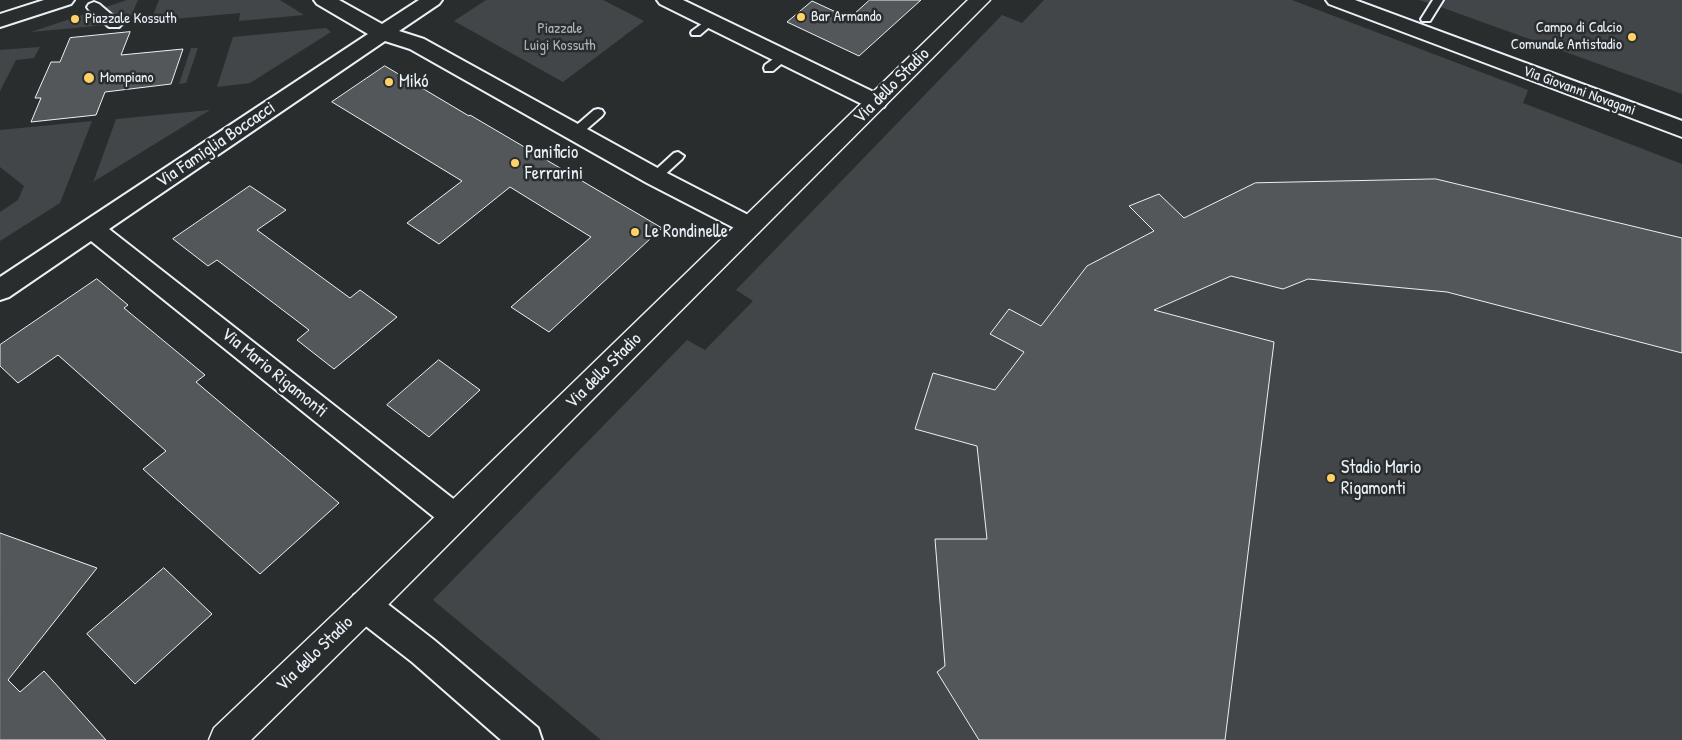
<!DOCTYPE html>
<html>
<head>
<meta charset="utf-8">
<style>
  body { margin:0 }
  canvas { display:block; background:#2a2d2e }
</style>
</head>
<body>
<canvas width="1682" height="740"></canvas>
<script>
const ctx = document.querySelector('canvas').getContext('2d');
ctx.lineJoin = 'round';
function paint(path, color) { ctx.fillStyle = color; ctx.fill(path, 'evenodd'); }
function trace(path, color, width, dash) { ctx.strokeStyle = color; ctx.lineWidth = width; ctx.lineCap = dash ? 'butt' : 'round'; ctx.setLineDash(dash || []); ctx.stroke(path); }
function label(font, color, halo, rows, align = 'center') {
  ctx.font = font + ' "Patrick Hand",sans-serif'; ctx.lineWidth = 5; ctx.setLineDash([]); ctx.textBaseline = 'middle'; ctx.strokeStyle = halo; ctx.fillStyle = color; for (const [text, x, y, turn = 0] of rows) {
    ctx.save(); ctx.translate(x, y); ctx.rotate((+turn || 0) * Math.PI / 180); ctx.textAlign = isNaN(turn) ? turn : align; if (halo) ctx.strokeText(text, 0, 0); ctx.fillText(text, 0, 0); ctx.restore();
  }
}
const green = new Path2D(`
  M127,0H138L128,23L31,32Z
  M159,0H280L304,15L239,21L240,13L151,21Z
  M486,0H603L644,21L563,82L454,21Z
  M1044,0H1292L1528,90L1523,103L1682,164V740H601L433,600L687,340L705,350L753,301L736,290L1002,15L1022,23Z
  M1419,0H1682V94L1435,5Z
  M326,28L331,32L250,83L217,87L233,37Z
  M40,47L34,58L16,60L0,91V50Z
  M191,48H198L186,83L179,84Z
  M210,110L93,182V183L116,119Z
  M92,121L60,203L0,241V212L18,200L24,186L0,167V130Z`);
const building = new Path2D(`
  M870,0H921L859,56L787,22L812,1L849,18Z
  M130,32L121,55L183,49L171,84L105,92L96,115L31,122L41,98H35L51,62H60L70,38Z
  M385,66L469,116L470,115L662,228L549,332L511,307L591,237L510,187L439,244L407,223L462,181L332,102Z
  M1436,179L1682,238V353L1447,292L1308,279L1283,289L1231,276L1154,310L1274,342L1225,740H979L937,672L945,666L935,539H987L977,446L915,429L933,373L995,390L1024,352L990,334L1009,309L1041,326L1087,266L1154,231L1129,206L1159,194L1184,218L1255,183Z
  M250,186L286,210L257,230L350,298L360,290L397,317L334,369L297,340L309,330L217,260L208,266L173,239Z
  M97,279L128,305L124,308L205,375L196,382L339,503L260,574L143,469L166,451L58,355L18,383L0,366V345Z
  M439,360L480,390L429,437L387,405Z
  M0,533L97,568L8,680L20,692L44,671L106,740H0Z
  M164,568L212,614L135,684L87,634Z`);
const service = new Path2D(`
  M1433,0H1443L1430,21H1422L1421,19Z
  M710,18L715,21L714,23L700,35H692L691,33L692,31Z
  M783,52L788,56L787,59L773,71H765L764,68L765,65Z
  M598,109L602,110L604,113L602,116L580,135H572L570,132L572,129L594,110Z
  M678,152L684,156L682,159L659,180H651L649,177L651,174L674,153Z`);
const pedestrian = new Path2D(`
  M94,2L99,4L119,21L122,24L119,27H109L89,10L87,7L89,4Z`);
const minor = new Path2D(`
  M44,0H74L71,4L0,27V14Z
  M314,0H339L382,24L419,0H442L439,4L399,31L424,39L663,171L758,220L762,226L758,232L750,235L742,232L647,183L410,49L385,41L109,229L465,508L469,517L465,526L455,530L445,526L91,241L9,297L0,300V277L368,34L317,4Z
  M657,0H683L884,97L887,102L884,107L876,109L868,107L660,4Z
  M1326,0H1355L1682,121V137L1329,4Z
  M365,591L376,595L434,640L538,728L542,740H501L412,662L354,617L350,606L354,595Z`);
const tertiary = new Path2D(`
  M968,0H990L376,617L251,740H209L214,728L354,595Z`);
const markers = [
  [801,17,5,"#ffd166"],
  [75,19,5,"#ffd166"],
  [1632,37,5,"#ffd166"],
  [89,78,6,"#ffd166"],
  [389,82,5,"#ffd166"],
  [515,163,5,"#ffd166"],
  [635,232,5,"#ffd166"],
  [1331,478,5,"#ffd166"]
];
const farPoinames = [
  ["Bar Armando",811,17],
  ["Piazzale Kossuth",85,19],
  ["Campo di Calcio",1622,28,"right"],
  ["Comunale Antistadio",1622,45,"right"],
  ["Mompiano",100,78]
];
const farParknames = [
  ["Piazzale",560,29],
  ["Luigi Kossuth",560,46]
];
const farStreetnames = [
  ["Via Giovanni Novagani",1579,91,20]
];
const poiNames = [
  ["Mikó",399,82],
  ["Panificio",525,153],
  ["Ferrarini",525,174],
  ["Le Rondinelle",645,232],
  ["Stadio Mario",1341,468],
  ["Rigamonti",1341,489]
];
const streetNames = [
  ["Via dello Stadio",892,86,-45],
  ["Via Famiglia Boccacci",216,145,-34],
  ["Via dello Stadio",604,371,-45],
  ["Via Mario Rigamonti",274,373,39],
  ["Via dello Stadio",315,654,-44]
];
paint(green, '#424648');
paint(building, '#535759');
trace(building, '#e8f1f8', 1);
trace(service, '#e8f1f8', 4);
trace(pedestrian, '#e8f1f8', 4);
trace(minor, '#e8f1f8', 4);
trace(tertiary, '#e8f1f8', 3);
paint(service, '#2a2d2e');
paint(pedestrian, '#2a2d2e');
paint(minor, '#2a2d2e');
paint(tertiary, '#2a2d2e');
for (const [x, y, r, color] of markers) { const dot = new Path2D(); dot.arc(x, y, r, 0, 2 * Math.PI); ctx.fillStyle = color; ctx.fill(dot); trace(dot, '#2a2d2e', 2); }
label('15px', '#e8f1f8', '#2a2d2e', farPoinames, 'left');
label('15px', '#aeb5ba', '#2a2d2e', farParknames);
label('15px', '#e8f1f8', '#2a2d2e', farStreetnames);
label('18px', '#e8f1f8', '#2a2d2e', poiNames, 'left');
label('18px', '#e8f1f8', '#2a2d2e', streetNames);
</script>
</body>
</html>
